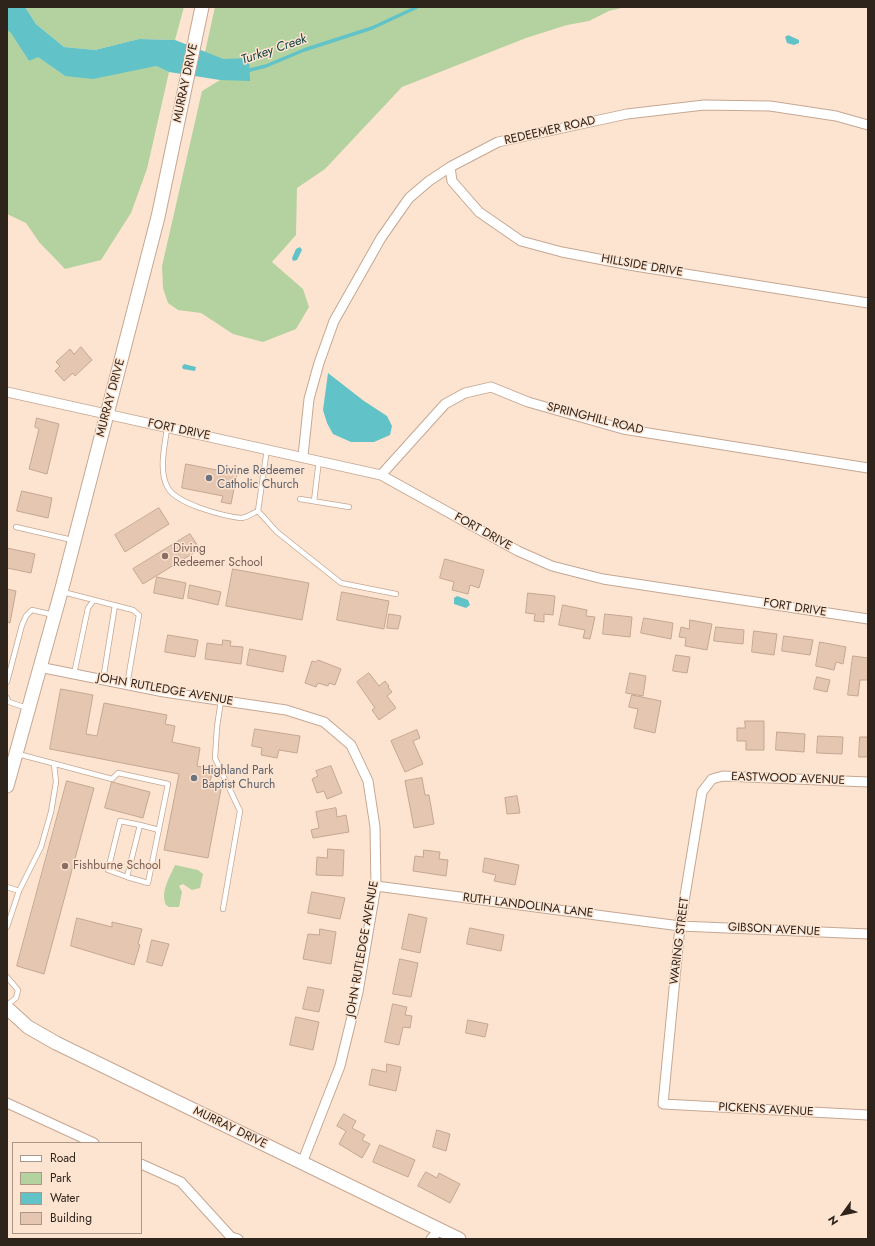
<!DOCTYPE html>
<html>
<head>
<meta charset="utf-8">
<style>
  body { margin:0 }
  #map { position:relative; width:875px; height:1246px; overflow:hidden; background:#fde4d1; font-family:Jost,sans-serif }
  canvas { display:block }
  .frame { position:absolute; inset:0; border:8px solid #2f241b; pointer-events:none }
  .legend { position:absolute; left:12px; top:1142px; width:130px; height:92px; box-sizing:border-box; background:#fde4d1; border:1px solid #ab9788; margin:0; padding:5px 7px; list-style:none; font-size:12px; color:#2f241b }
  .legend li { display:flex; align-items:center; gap:8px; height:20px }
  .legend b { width:20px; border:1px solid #ab9788 }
  .north { position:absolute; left:823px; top:1194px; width:40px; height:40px; -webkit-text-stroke:3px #fde4d1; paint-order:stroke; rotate:237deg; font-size:11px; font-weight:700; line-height:16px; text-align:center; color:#2f241b }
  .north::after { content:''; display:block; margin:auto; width:14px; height:18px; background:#2f241b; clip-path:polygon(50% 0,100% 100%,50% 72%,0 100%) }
</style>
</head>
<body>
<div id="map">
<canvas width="875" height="1246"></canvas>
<div class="frame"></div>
<ul class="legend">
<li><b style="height:5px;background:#fff"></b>Road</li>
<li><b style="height:11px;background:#b4d29f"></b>Park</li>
<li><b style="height:11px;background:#61c3c7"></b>Water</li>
<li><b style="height:11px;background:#e5c6b0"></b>Building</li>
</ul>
<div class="north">N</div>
</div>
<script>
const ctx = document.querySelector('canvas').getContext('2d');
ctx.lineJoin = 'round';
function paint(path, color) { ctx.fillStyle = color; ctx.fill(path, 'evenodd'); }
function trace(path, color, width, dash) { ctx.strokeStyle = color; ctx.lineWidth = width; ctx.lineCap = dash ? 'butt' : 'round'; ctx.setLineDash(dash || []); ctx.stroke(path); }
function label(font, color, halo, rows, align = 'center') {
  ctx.font = font + ' Jost,sans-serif'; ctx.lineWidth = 3; ctx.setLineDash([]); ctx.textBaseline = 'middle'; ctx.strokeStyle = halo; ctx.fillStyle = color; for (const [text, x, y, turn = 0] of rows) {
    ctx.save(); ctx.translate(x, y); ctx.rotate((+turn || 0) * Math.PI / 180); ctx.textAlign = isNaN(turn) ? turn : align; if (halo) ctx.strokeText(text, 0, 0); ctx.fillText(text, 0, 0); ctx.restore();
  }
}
const green = new Path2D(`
  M25,7H184L175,40L139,39L95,50L64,47L36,24Z
  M215,7H625L609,11L589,21L567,25L526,38L402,87L325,169L297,188L296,235L272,262L303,289L309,307L296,329L263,342L233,334L201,313L178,310L168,303L163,288L162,266L202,91L220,80L221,77L224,59L205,52Z
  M7,30L11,32L29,61L37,56L65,76L156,66L169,72L147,169L131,213L101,260L65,269L39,242L26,223L7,214Z
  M175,865L198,870L203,874L200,888L192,890L183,884L179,886L182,892L179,907H169L166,905C160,891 170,877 175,865Z`);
const water = new Path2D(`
  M7,7H25L36,24L64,47L95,50L139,39L175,40L224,59L249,58L250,81L220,80L169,72L156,66L93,79L65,76L38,57L29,61L11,33L7,30Z
  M788,35L799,40V43L794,45L787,43L785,37Z
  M300,247L302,250L297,260L293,261L292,258L296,249Z
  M184,364L196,367L195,371L183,369L182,367Z
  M328,373L364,401L387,416L392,426L390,435L374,442H351L333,434L327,423L323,410Z
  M457,596L468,600L470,605L466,608L454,604V598Z`);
const stream = new Path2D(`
  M246,71L266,66L304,50L372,28L417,7`);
const building = new Path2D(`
  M81,347L92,360L75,376L73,373L64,381L55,371L60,366L56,362L70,349L74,354Z
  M37,418L59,424L47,474L29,469L39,429L35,427Z
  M186,464L237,474L231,504L221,502L223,496L182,488Z
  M22,491L52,498L48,518L17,511Z
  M159,508L169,524L125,552L115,535Z
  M190,534L200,549L143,584L133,569Z
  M7,548L35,554L31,573L7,568Z
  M445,559L484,570L479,588L470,585L468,594L452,590L454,582L440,578Z
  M233,569L309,583L302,620L226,606Z
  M157,577L186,583L183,599L154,593Z
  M190,585L221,592L218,605L188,598Z
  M7,589L16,591L10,623L7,622Z
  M342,592L389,601L384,629L337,620Z
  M528,593L555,596L553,615L544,614V622L534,621L535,614L526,613Z
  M563,605L587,610L586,616L595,617L590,639L583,638L585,630L559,625Z
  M389,614L401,616L398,629L387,628Z
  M605,614L632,617L630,637L603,634Z
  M644,618L673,623L671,639L641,633Z
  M690,620L712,624L707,650L685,646L686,638L679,637L681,627L689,629Z
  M716,627L744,630L743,644L714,641Z
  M754,631L777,634L774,655L752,652Z
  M168,635L198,640L195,657L165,652Z
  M784,636L813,640L810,655L782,651Z
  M223,640L231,641L230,646L243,647L241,664L205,659L207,643L222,645Z
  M820,642L846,647L843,664L836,662L834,670L816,666Z
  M250,649L286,656L283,672L247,665Z
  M676,655L690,657L687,673L673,671Z
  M853,656L868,658V680H860L858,696L848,695Z
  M318,660L341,669L335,685L329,683L328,686L318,683L316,687L305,683L312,661L315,662Z
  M369,673L379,686L385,681L389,686L388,687L392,692L387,696L396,708L379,720L372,710L375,708L357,682Z
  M630,673L646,676L643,696L626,693Z
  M817,677L830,680L827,692L814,689Z
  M61,689L93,695L86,734L97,736L104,703L167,715L165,724L175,726L172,742L200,748L197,766L213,769L210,782L222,784L208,858L164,850L179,774L50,749Z
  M632,695L661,701L655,733L634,728L638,709L629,707Z
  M745,721H764V750H746V741H737V728H745Z
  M255,729L300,736L297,753L279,750L277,758L261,755L262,748L252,746Z
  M417,730L420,738L413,741L423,764L405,772L391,741Z
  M777,732L805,734L804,752L776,750Z
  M818,736L843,737L842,754L817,753Z
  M860,737H868V757H859Z
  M331,766L342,793L327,799L324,791L317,793L312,779L318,776L316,771Z
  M422,778L425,795H429L434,824L414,828L405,781Z
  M67,781L94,788L44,974L17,966Z
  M112,782L150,792L143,818L105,808Z
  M517,796L520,813L507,814L505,798Z
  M336,808L337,817L346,815L349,832L313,838L311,830L319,828L316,812Z
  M328,849L344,850L343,876L316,875L317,857L327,858Z
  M424,850L440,852L439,859L448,860L446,876L413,871L415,856L423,857Z
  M485,858L519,865L515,885L494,881L496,875L483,872Z
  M312,892L345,898L340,919L308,913Z
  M409,914L427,918L420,953L402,949Z
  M77,918L112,927V922L142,929L138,944L140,945L134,965L71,946Z
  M470,928L504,935L501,951L467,944Z
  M320,929L336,932L331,964L303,959L308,934L319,935Z
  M152,940L169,944L162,966L147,962Z
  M400,959L418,963L411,997L393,994Z
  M308,987L324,990L319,1012L303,1009Z
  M393,1004L407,1007L405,1015L412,1016L410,1028L403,1027L399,1045L385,1042Z
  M296,1017L319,1022L313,1050L290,1045Z
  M468,1020L488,1024L485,1037L466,1033Z
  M387,1064L401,1067L396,1091L369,1085L372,1069L386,1072Z
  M344,1114L356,1121L352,1128L365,1135L362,1140L370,1144L362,1158L339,1144L346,1131L337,1126Z
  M437,1130L450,1134L446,1151L433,1147Z
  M380,1145L415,1160L408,1177L373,1162Z
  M426,1172L437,1178L439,1173L460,1184L450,1203L418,1186Z`);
const lane = new Path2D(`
  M167,428C165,446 158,471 168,488C177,504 223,516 241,518C246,518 253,513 258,511L267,449
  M300,499L349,507
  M314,501L319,460
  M258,511L277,532L341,583L396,594
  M16,527L72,540
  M63,592L94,600
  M74,674L88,608L94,600L133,610L139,615L127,685
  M103,680L115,605
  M7,682L22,625L26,616L32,610L54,615
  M7,698L9,702L27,708
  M221,700L217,727L215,758L240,811L223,909
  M18,754L112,779L118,773L168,784L148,883L127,877L140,825L159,830
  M127,877L108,870L120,821L140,825
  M7,887L19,891
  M7,927L19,891L41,847L51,812L56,782L54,764
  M7,977L18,990L16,998L7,1005`);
const street = new Path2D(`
  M450,167L452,181L479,212L521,241L562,252L635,266L868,303
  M7,392L381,475L518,551L552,566L603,579L868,619
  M303,456L309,399L319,363L334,321L381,238L409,198L429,181L450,167L498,142L627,114L704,105L770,106L836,116L868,125
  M381,475L445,404L465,393L491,387L528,402L623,429L868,468
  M39,667L164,692L286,710L324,722L351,745L368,781L375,827L376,886L358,992L340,1066L302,1163
  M868,782L723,776L712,779L702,792L680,926L663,1104L868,1115
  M376,886L680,926L868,934
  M7,1103L94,1143
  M141,1164L181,1182L231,1237L238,1239
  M431,1239L439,1230`);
const secondary = new Path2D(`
  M7,786L61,592L158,217L202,7
  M7,1008L28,1027L56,1043L459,1239`);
const markers = [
  [209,478,4,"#6b7280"],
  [165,556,4,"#8d6e63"],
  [194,778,4,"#6b7280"],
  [65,866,4,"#8d6e63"]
];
const streetNames = [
  ["MURRAY DRIVE",186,83,-78],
  ["REDEEMER ROAD",550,131,-13],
  ["HILLSIDE DRIVE",642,266,10],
  ["MURRAY DRIVE",111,398,-75],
  ["SPRINGHILL ROAD",595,419,14],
  ["FORT DRIVE",179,430,12],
  ["FORT DRIVE",483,532,29],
  ["FORT DRIVE",795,608,9],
  ["JOHN RUTLEDGE AVENUE",165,690,10],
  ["EASTWOOD AVENUE",788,779,2],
  ["RUTH LANDOLINA LANE",528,906,7],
  ["GIBSON AVENUE",774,930,3],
  ["WARING STREET",680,941,-83],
  ["JOHN RUTLEDGE AVENUE",363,949,-80],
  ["PICKENS AVENUE",766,1110,3],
  ["MURRAY DRIVE",230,1128,26]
];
const worshipNames = [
  ["Divine Redeemer",217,471],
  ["Catholic Church",217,485],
  ["Highland Park",202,771],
  ["Baptist Church",202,785]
];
const educationNames = [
  ["Diving",173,549],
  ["Redeemer School",173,563],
  ["Fishburne School",73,866]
];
const waterNames = [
  ["Turkey Creek",274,50,-19]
];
paint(green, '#b4d29f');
paint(water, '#61c3c7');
trace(stream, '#61c3c7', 3.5);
paint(building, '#e5c6b0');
trace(building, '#c5a791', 1);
trace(lane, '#c5a792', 6);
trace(street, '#c5a792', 11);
trace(secondary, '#c5a792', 15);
trace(lane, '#fff', 4.5);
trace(street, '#fff', 9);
trace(secondary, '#fff', 13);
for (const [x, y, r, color] of markers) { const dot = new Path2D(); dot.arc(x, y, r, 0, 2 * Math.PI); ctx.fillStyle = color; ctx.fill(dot); trace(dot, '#fde4d1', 1.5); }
label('12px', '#2f241b', '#fde4d1', streetNames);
label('12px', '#5b616d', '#fde4d1', worshipNames, 'left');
label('12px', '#785e54', '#fde4d1', educationNames, 'left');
label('italic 13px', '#144244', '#fde4d1', waterNames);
</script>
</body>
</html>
